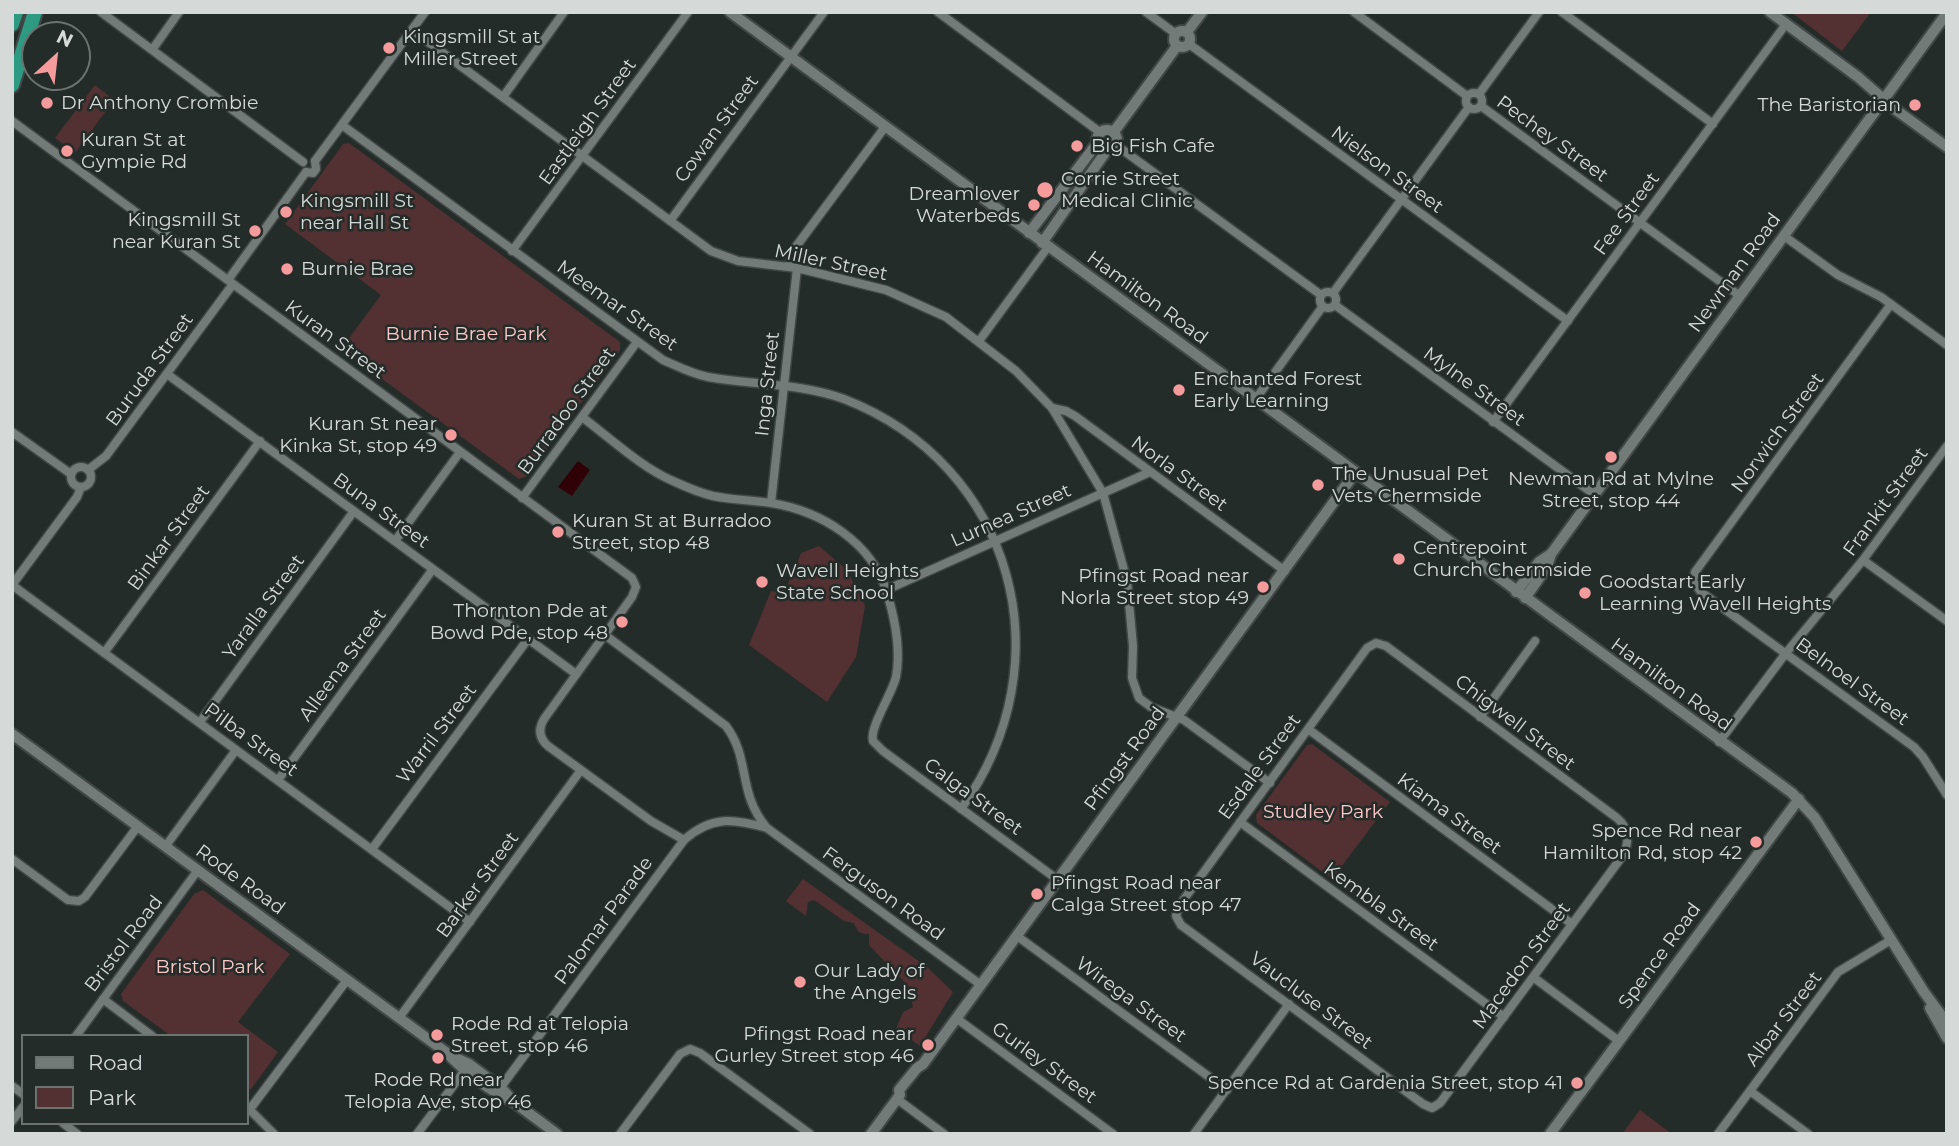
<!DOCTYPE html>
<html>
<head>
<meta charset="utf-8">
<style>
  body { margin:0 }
  #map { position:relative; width:1959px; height:1146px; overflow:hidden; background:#242c29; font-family:Montserrat,sans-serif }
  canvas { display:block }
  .frame { position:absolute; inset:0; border:14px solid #d5dad9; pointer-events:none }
  .legend { position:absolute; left:21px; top:1034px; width:228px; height:91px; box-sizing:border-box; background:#242c29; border:2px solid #6b726f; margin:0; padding:9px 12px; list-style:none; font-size:21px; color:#d5dad9 }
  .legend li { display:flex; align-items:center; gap:14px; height:35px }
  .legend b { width:35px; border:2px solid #6b726f }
  .north { position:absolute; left:21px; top:21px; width:70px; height:70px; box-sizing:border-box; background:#242c29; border:2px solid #6b726f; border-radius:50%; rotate:27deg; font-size:19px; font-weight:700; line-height:28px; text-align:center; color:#d5dad9 }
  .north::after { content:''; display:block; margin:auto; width:24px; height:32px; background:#f59b9c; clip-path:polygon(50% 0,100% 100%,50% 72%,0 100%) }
</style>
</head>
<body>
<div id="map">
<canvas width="1959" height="1146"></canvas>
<div class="frame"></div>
<ul class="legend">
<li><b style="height:9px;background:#727b78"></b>Road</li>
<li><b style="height:19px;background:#533031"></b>Park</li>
</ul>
<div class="north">N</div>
</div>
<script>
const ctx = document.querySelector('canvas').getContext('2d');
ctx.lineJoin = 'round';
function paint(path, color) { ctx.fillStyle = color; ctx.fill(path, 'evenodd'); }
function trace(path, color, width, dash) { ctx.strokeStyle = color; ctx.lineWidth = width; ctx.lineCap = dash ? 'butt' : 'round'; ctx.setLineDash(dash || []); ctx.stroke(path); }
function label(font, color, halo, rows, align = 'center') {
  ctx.font = font + ' Montserrat,sans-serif'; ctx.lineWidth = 5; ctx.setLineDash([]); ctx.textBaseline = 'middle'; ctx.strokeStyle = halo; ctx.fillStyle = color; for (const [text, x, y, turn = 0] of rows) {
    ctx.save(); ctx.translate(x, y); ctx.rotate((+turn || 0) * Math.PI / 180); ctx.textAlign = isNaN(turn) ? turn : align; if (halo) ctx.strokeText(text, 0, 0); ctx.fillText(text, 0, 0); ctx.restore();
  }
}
const green = new Path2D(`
  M1791,12H1871L1842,51Z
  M95,85L114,100L75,153L55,138Z
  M349,143L620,342V350L527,476L519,479L341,349L381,295L285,224L343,144Z
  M819,546L847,570L865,606L856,657L827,702L749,645L771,591L784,593L801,553Z
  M1312,744L1390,802L1332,879L1257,823L1256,815L1307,745Z
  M803,879L927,967L953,992L920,1046L896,1029L903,1012L913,1007L909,987L869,945V934C860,934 857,932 854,923L844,921L814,900L808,902L806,916L786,901Z
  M203,890L290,954L238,1022L278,1052L251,1089L247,1090V1036H171L123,1001L121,994L194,894Z
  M1640,1110L1672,1134H1622Z`);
const water = new Path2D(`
  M578,461L590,470L572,496L558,487Z`);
const street = new Path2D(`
  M101,12L303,162
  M938,12L1101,133
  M1146,12L1176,34
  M1354,12L1467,96
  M1562,12L1713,124
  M412,30L711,251L738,261L797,268L886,290L946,317L1016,371L1052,408L1103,493L1127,581L1133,646L1132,678L1139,698L1151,707L1184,720L1270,783
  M1189,44L1568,321
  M152,50L179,12
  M1466 101a8 8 0 1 1 16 0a8 8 0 1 1-16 0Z
  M1479,94L1539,12
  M503,97L564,12
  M1481,106L1740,296
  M12,121L632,578L636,587L632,597L544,719C538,729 539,738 548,746L651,821L684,840
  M342,125L663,360C677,366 692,374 708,377C753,385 800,383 844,399C1014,465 1067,662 961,809
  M1116,145L1321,295
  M315,161L425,12
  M306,172L313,173L316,169L315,161
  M670,221L824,12
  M1784,236L1838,275L1881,297L1947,345
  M512,251L688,12
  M789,267L792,252L885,127
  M228,280L306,172
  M1320 300a8 8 0 1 1 16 0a8 8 0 1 1-16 0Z
  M1333,293L1469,107
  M1891,304L1695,572L1693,581L1701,592L1914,747L1923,757L1947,795
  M1335,305L1595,495
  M979,341L1048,247
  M167,374L576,674
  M1255,400L1323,306
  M1052,408L1066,411L1075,416L1285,571
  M582,417C610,438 642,468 673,481C686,487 700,493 713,496C732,500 752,500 771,503C821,511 872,542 887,593C895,619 901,650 896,677C892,694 869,728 873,741L883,751L1058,880
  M1493,422L1786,24
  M12,432L71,474
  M71 477a10 10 0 1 1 20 0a10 10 0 1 1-20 0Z
  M88,470L106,456L233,284
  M81,487L77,497L12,585L470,922
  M522,498L637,342
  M771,503L797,268
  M395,541L460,452
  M1863,560L1947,621
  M886,590L1150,472
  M605,635L726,726C751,759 737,793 767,828L981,985
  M1376,643L1386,646L1617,818C1630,829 1630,844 1621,858L1440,1103L1432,1108L1423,1104L1181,925L1176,916L1179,906L1367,648Z
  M104,653L260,441
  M1480,717L1535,641
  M200,722L354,511
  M1308,729L1572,924
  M1719,742L1786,653L1863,560L1947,446
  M278,780L433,569
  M1240,822L1504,1017
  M165,847L236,750
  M372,849L528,639
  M12,859L68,900L79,901L85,897L138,826
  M1017,936L1227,1090
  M1533,977L1619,1041
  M103,999L152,1036
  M399,1018L581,770
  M956,1018L1113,1134
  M76,1036L198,870
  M12,1086L23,1094
  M498,1091L684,840C712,815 734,819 767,828
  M1750,1091L1808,1134
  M897,1099L944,1134
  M247,1107L274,1134
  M250,1109L347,980
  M12,1121L23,1107
  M63,1123L77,1134
  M417,1134L468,1066
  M620,1134L680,1054L690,1049L700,1053L810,1134
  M1194,1134L1289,1004
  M1718,1134L1838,972L1891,940`);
const secondary = new Path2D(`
  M730,12L1792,793L1815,818L1924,992L1947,1023
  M1770,12L1858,77L1896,110L1947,147
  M1174 39a8 8 0 1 1 16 0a8 8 0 1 1-16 0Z
  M1187,32L1202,12
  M1097 140a10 10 0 1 1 20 0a10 10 0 1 1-20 0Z
  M1113,133L1177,46
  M1029,233L1098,142
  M1042,243L1107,150
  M1516,592L1539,562L1551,554
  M1525,598L1547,567L1551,554L1947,13
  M12,734L447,1053C467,1074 489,1090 515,1103
  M1930,1008L1947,1038
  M456,1058L469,1064L501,1088L515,1103L557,1134
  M871,1134L900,1095L899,1090L917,1068L923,1064L1355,473
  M1550,1134L1799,799`);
const highway = new Path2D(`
  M12,24L16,12
  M12,85L35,12`);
const markers = [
  [389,48,7,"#f59b9c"],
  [47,103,7,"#f59b9c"],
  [1915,105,7,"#f59b9c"],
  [1077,146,7,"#f59b9c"],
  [67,151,7,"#f59b9c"],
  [1045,190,9,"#f59b9c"],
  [1034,205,7,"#f59b9c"],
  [286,212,7,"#f59b9c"],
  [255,231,7,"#f59b9c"],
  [287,269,7,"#f59b9c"],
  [1179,390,7,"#f59b9c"],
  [451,435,7,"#f59b9c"],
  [1611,457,7,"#f59b9c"],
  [1318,485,7,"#f59b9c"],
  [558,532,7,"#f59b9c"],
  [1399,559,7,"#f59b9c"],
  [762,582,7,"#f59b9c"],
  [1263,587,7,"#f59b9c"],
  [1585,593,7,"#f59b9c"],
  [622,622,7,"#f59b9c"],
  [1756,842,7,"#f59b9c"],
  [1037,894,7,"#f59b9c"],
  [800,982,7,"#f59b9c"],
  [437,1035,7,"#f59b9c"],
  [928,1045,7,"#f59b9c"],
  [438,1058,7,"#f59b9c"],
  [1577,1083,7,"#f59b9c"]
];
const poiNames = [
  ["Kingsmill St at",403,37],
  ["Miller Street",403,59],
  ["Dr Anthony Crombie",61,103],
  ["The Baristorian",1901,105,"right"],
  ["Kuran St at",81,140],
  ["Gympie Rd",81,162],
  ["Big Fish Cafe",1091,146],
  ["Corrie Street",1061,179],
  ["Medical Clinic",1061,201],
  ["Dreamlover",1020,194,"right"],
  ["Waterbeds",1020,216,"right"],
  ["Kingsmill St",300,201],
  ["near Hall St",300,223],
  ["Kingsmill St",241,220,"right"],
  ["near Kuran St",241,242,"right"],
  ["Burnie Brae",301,269],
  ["Enchanted Forest",1193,379],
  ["Early Learning",1193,401],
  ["Kuran St near",437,424,"right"],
  ["Kinka St, stop 49",437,446,"right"],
  ["The Unusual Pet",1332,474],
  ["Vets Chermside",1332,496],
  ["Newman Rd at Mylne",1611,479,"center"],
  ["Street, stop 44",1611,501,"center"],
  ["Kuran St at Burradoo",572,521],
  ["Street, stop 48",572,543],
  ["Centrepoint",1413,548],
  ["Church Chermside",1413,570],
  ["Wavell Heights",776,571],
  ["State School",776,593],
  ["Pfingst Road near",1249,576,"right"],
  ["Norla Street stop 49",1249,598,"right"],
  ["Goodstart Early",1599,582],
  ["Learning Wavell Heights",1599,604],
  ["Thornton Pde at",608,611,"right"],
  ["Bowd Pde, stop 48",608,633,"right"],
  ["Spence Rd near",1742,831,"right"],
  ["Hamilton Rd, stop 42",1742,853,"right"],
  ["Pfingst Road near",1051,883],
  ["Calga Street stop 47",1051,905],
  ["Our Lady of",814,971],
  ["the Angels",814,993],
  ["Rode Rd at Telopia",451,1024],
  ["Street, stop 46",451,1046],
  ["Pfingst Road near",914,1034,"right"],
  ["Gurley Street stop 46",914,1056,"right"],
  ["Rode Rd near",438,1080,"center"],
  ["Telopia Ave, stop 46",438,1102,"center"],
  ["Spence Rd at Gardenia Street, stop 41",1563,1083,"right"]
];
const streetNames = [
  ["Eastleigh Street",588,122,-54],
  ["Cowan Street",717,129,-54],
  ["Pechey Street",1552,139,36],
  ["Nielson Street",1387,170,36],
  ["Fee Street",1627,214,-54],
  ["Miller Street",831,263,12],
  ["Newman Road",1735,273,-54],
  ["Hamilton Road",1147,298,36],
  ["Meemar Street",617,306,35],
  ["Kuran Street",335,340,36],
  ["Buruda Street",150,370,-54],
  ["Inga Street",768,384,-84],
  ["Mylne Street",1474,387,36],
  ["Burradoo Street",567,411,-54],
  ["Norwich Street",1778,433,-54],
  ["Norla Street",1179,474,36],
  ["Frankit Street",1886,502,-54],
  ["Buna Street",381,511,36],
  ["Lurnea Street",1011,516,-24],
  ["Binkar Street",169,538,-54],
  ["Yaralla Street",264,607,-54],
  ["Alleena Street",343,665,-54],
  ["Belnoel Street",1852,682,36],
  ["Hamilton Road",1671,685,36],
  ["Chigwell Street",1515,723,37],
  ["Warril Street",437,734,-53],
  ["Pilba Street",251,740,36],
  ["Pfingst Road",1125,759,-54],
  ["Esdale Street",1260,767,-54],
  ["Calga Street",973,797,36],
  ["Kiama Street",1449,814,36],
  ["Rode Road",240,880,36],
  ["Barker Street",478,885,-54],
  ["Ferguson Road",883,894,36],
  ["Kembla Street",1381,907,36],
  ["Palomar Parade",604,921,-54],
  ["Bristol Road",124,944,-53],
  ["Spence Road",1660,956,-54],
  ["Macedon Street",1522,966,-54],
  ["Wirega Street",1131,1000,36],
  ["Vaucluse Street",1311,1001,37],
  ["Albar Street",1784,1019,-53],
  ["Gurley Street",1044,1063,36]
];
const parkNames = [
  ["Burnie Brae Park",466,334],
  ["Studley Park",1323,812],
  ["Bristol Park",210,967]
];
paint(green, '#533031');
paint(water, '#2f0006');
trace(street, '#414746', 11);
trace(secondary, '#414746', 14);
trace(highway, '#414746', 18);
trace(street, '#727b78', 8);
trace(secondary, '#727b78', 10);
trace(highway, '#2c9b82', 14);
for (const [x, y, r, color] of markers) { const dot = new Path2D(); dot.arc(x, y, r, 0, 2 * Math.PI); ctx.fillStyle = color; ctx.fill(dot); trace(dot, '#242c29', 2.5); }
label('19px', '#d5dad9', '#242c29', poiNames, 'left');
label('19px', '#d5dad9', '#242c29', streetNames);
label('19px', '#fec6c6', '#242c29', parkNames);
</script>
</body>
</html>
